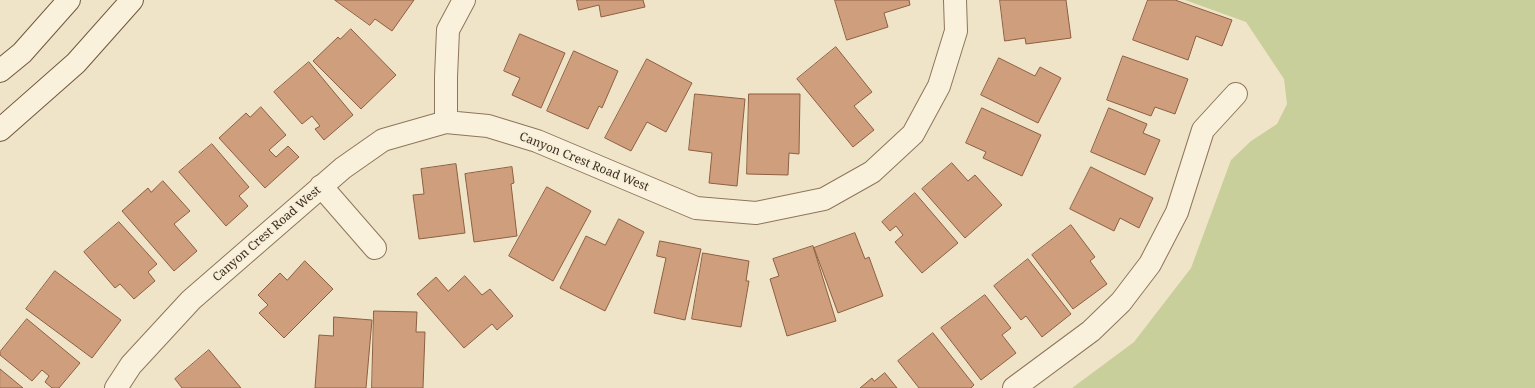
<!DOCTYPE html>
<html>
<head>
<meta charset="utf-8">
<style>
  body { margin:0 }
  canvas { display:block; background:#f0e4c8 }
</style>
</head>
<body>
<canvas width="1535" height="388"></canvas>
<script>
const ctx = document.querySelector('canvas').getContext('2d');
ctx.lineJoin = 'round';
function paint(path, color) { ctx.fillStyle = color; ctx.fill(path, 'evenodd'); }
function trace(path, color, width, dash) { ctx.strokeStyle = color; ctx.lineWidth = width; ctx.lineCap = dash ? 'butt' : 'round'; ctx.setLineDash(dash || []); ctx.stroke(path); }
function label(font, color, halo, rows, align = 'center') {
  ctx.font = font + ' "Noto Serif",serif'; ctx.lineWidth = 3; ctx.setLineDash([]); ctx.textBaseline = 'middle'; ctx.strokeStyle = halo; ctx.fillStyle = color; for (const [text, x, y, turn = 0] of rows) {
    ctx.save(); ctx.translate(x, y); ctx.rotate((+turn || 0) * Math.PI / 180); ctx.textAlign = isNaN(turn) ? turn : align; if (halo) ctx.strokeText(text, 0, 0); ctx.fillText(text, 0, 0); ctx.restore();
  }
}
const green = new Path2D(`
  M1185,0H1535V388H1072L1134,342L1191,268L1231,160L1251,141L1277,124L1287,104L1284,79L1246,22Z`);
const building = new Path2D(`
  M335,0H414L392,31L375,19L370,25Z
  M577,0H643L645,7L601,17L599,5L579,10Z
  M835,0H909L910,5L884,13L888,27L847,40Z
  M1000,0H1066L1071,38L1026,44L1025,38L1005,41Z
  M1148,0H1175L1232,20L1222,46L1196,36L1188,60L1133,40Z
  M351,29L396,75L361,109L313,61L338,37L340,39Z
  M520,34L565,53L541,108L512,95L520,78L504,71Z
  M836,47L872,92L854,106L874,130L853,147L797,79Z
  M574,51L618,71L602,108L599,106L588,129L547,111Z
  M1123,56L1188,79L1175,114L1155,107L1151,116L1107,100Z
  M999,58L1035,76L1040,67L1061,78L1038,123L981,95Z
  M647,59L692,83L666,132L647,122L631,151L605,138Z
  M309,62L353,115L324,140L315,129L320,126L312,116L302,124L274,92Z
  M695,94L745,99L737,186L709,183L712,153L689,150Z
  M749,94H800L799,154L789,153L788,175L747,174Z
  M261,107L286,135L269,150L276,157L288,146L299,157L265,188L219,138L246,113L250,117Z
  M982,108L1041,135L1022,176L983,158L986,152L966,143Z
  M1109,108L1147,124L1143,133L1160,140L1145,175L1091,152Z
  M212,144L249,187L239,196L248,206L226,226L179,172Z
  M952,163L968,181L975,175L1002,205L965,238L922,189Z
  M456,164L465,233L419,239L413,195L424,194L421,169Z
  M512,167L514,183L511,184L517,236L474,242L465,174Z
  M1091,167L1153,198L1139,228L1120,218L1114,231L1070,209Z
  M163,181L190,211L174,224L197,251L174,271L122,211L148,188L151,192Z
  M547,187L591,211L553,281L509,256Z
  M915,193L958,243L922,273L895,242L903,235L896,226L890,231L882,222Z
  M619,219L644,232L605,311L560,288L586,236L605,245Z
  M119,222L157,264L148,272L155,281L134,299L120,284L115,288L84,252Z
  M1071,225L1095,257L1090,261L1107,284L1073,309L1032,255Z
  M855,233L865,259L869,257L883,296L838,313L814,248Z
  M660,241L701,249L685,320L654,313L666,258L657,256Z
  M813,246L836,321L787,336L770,279L779,276L773,259Z
  M703,253L749,261L746,281H749L741,327L692,319Z
  M1028,259L1071,314L1042,337L1026,316L1021,320L994,286Z
  M305,261L333,289L284,338L259,313L268,305L258,295L280,273L287,280Z
  M55,271L121,320L92,358L26,309Z
  M465,276L482,295L490,289L513,316L497,330L492,324L464,348L417,294L436,277L448,291Z
  M985,295L1011,328L1002,335L1016,353L981,380L941,328Z
  M374,311L417,312L416,332H425L423,388H372Z
  M334,317L372,320L366,388H315L319,335L333,336Z
  M27,319L80,363L59,388H52L45,382L49,376L42,370L32,381L0,355V352Z
  M933,333L974,385L971,388H919L898,361Z
  M209,350L241,388H182L175,379Z
  M0,369L23,388H0Z
  M885,373L897,388H860L872,378L874,381Z`);
const street = new Path2D(`
  M446,122V77L448,30L464,0
  M321,186L375,248
  M116,388L131,365L191,300L343,168L383,140L446,122L488,126L537,141L696,208L756,213L824,199L872,172L913,134L939,86L956,31L955,0
  M1014,388L1091,331L1121,302L1150,264L1177,212L1203,130L1236,94`);
const secondary = new Path2D(`
  M0,71L22,53L69,0
  M0,130L76,63L132,0`);
const streetNames = [
  ["Canyon Crest Road West",584,162,22],
  ["Canyon Crest Road West",267,234,-41]
];
paint(green, '#c9cf9b');
paint(building, '#cf9f7d');
trace(building, '#8d5f41', 1);
trace(street, '#8d765c', 24);
trace(secondary, '#6f573f', 24);
trace(street, '#faf1dc', 22);
trace(secondary, '#faf1dc', 22);
label('12px', '#3d2e20', '#f7eed8', streetNames);
</script>
</body>
</html>
